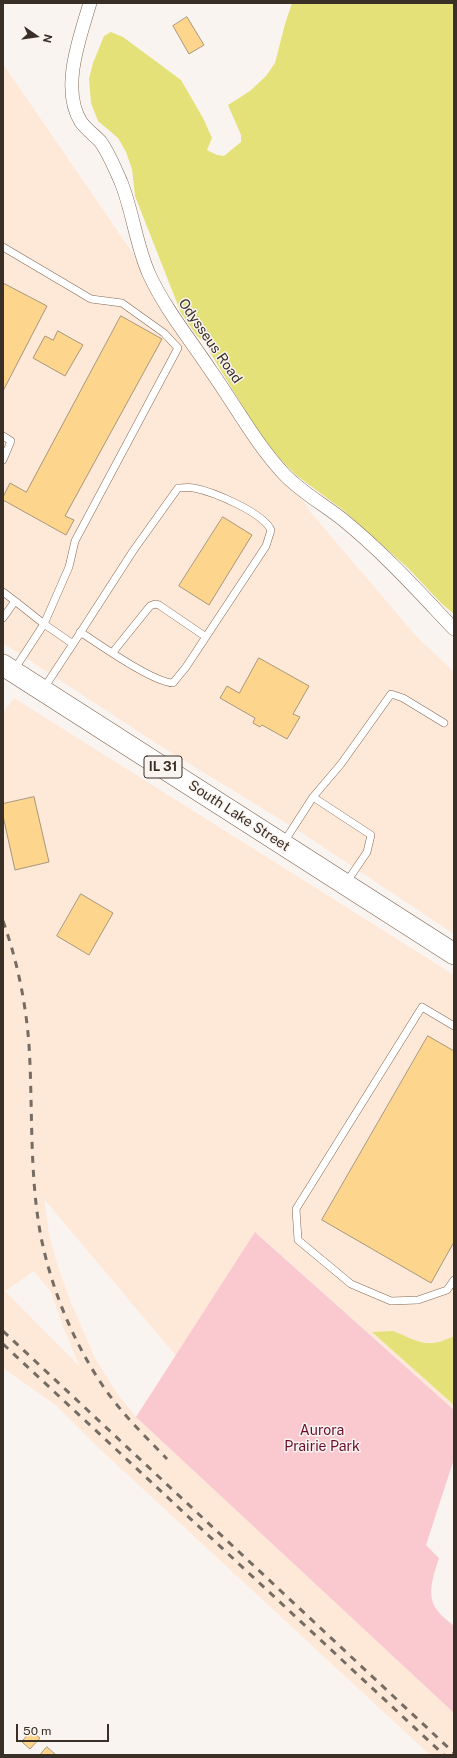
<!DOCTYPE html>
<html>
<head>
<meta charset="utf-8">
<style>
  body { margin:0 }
  #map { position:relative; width:457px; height:1758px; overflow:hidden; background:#faf4f0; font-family:"Public Sans",sans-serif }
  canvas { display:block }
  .frame { position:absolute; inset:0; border:4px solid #3a2f26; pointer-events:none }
  .north { position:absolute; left:16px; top:16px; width:40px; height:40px; -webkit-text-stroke:3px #faf4f0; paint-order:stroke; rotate:103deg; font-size:11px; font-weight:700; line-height:16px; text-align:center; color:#3a2f26 }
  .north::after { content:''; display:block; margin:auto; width:14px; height:18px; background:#3a2f26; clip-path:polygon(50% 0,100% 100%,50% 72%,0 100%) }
  .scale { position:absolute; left:16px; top:1724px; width:93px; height:18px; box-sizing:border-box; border:2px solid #3a2f26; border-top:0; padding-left:5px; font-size:12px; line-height:14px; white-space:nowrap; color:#3a2f26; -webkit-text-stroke:3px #faf4f0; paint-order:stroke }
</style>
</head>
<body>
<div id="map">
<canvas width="457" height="1758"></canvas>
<div class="frame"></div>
<div class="north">N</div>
<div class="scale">50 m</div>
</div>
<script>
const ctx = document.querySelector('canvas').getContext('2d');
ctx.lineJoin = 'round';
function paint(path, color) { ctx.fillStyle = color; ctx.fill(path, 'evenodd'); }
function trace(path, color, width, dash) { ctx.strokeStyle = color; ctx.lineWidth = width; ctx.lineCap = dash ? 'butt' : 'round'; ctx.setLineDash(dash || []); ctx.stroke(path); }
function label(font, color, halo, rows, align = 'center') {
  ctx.font = font + ' "Public Sans",sans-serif'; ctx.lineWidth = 3; ctx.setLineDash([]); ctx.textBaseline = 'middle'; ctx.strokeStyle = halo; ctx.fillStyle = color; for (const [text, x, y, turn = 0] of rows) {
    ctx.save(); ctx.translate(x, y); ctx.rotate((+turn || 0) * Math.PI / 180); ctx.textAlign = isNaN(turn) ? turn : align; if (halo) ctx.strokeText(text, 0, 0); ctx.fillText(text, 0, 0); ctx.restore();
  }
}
const built = new Path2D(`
  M3,64L312,514L416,636L454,672V934L293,827L162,747L3,643Z
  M14,698L454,975V1410L257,1233L177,1357L44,1199L49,1234L58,1267L72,1305L95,1358L118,1395L136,1417L454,1713V1755H430L101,1450L57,1406L3,1368V713ZM34,1271L51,1292L64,1329L80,1367L5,1291Z`);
const green = new Path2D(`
  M255,1232L454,1410V1459L426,1545L439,1558C434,1574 425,1597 438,1611C442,1617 449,1621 454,1626V1713L136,1417Z`);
const water = new Path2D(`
  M292,3H454V614L442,604L408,568L343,510L296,475L279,458L259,433L211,354L207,344L197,336L181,313L135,196L132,169L126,152L118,138L98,121L91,103L89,79L93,63L104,36L111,32L123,37L181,80L203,118L212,138L207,150L217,155L224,156L241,142V135L228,105L250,91L266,76L275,63L285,24Z
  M393,1331C418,1341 427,1350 454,1336V1405L372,1332Z`);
const building = new Path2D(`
  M187,17L204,45L189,54L173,26Z
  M3,283L47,306L3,391Z
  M121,316L162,339L65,516L74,520L66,535L3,500V497L10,483L26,492Z
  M58,331L83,345L65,376L33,358L45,336L53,340Z
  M223,517L252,535L209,605L179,586Z
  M259,658L309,686L293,714L300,717L287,739L262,725L260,727L253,723L255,718L220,698L227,686L239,693Z
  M34,797L49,862L15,870L3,816V804Z
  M81,894L113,913L89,955L57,936Z
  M428,1036L454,1051V1242L431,1283L322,1220Z
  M31,1731L40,1738L30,1749L22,1742Z
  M47,1747L56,1755H40Z`);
const lane = new Path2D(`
  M3,247L91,299L122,303L164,333L178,348L75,541L69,567L44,624L73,644L44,688
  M3,436L11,441L3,460
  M3,592L15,601L3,618
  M73,644L133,551L178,488C183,488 189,487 194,488C214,492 262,512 271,530L266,546L186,667L173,683C152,682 101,645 80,632
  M113,652L150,606L155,604L159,605L206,637
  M14,670L44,624L15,601
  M313,797L371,835L367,852L346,883
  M284,842L313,797L341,764L391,694L403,698L444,723
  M454,1026L422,1007L296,1209L298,1240L351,1284L391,1301L418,1300L447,1290L454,1280`);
const street = new Path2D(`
  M90,3C80,37 60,89 81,122C86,129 94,135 100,141C109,153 115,169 121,182C133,212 136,245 149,274C165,309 190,339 211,371C235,405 256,444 284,474C301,492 323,504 342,519C383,552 418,591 454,629`);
const primary = new Path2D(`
  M3,665L454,954`);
const rail = new Path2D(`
  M3,921C17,960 26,1003 29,1045C33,1108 29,1174 41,1237C52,1291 74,1344 105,1389C123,1415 146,1437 167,1459
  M3,1331L454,1753
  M3,1344L444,1755`);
const shields = [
  [163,767,38]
];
const shieldNames = [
  ["IL 31",163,767]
];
const streetNames = [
  ["Odysseus Road",210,341,55],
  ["South Lake Street",239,816,33]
];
const parkNames = [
  ["Aurora",322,1431],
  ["Prairie Park",322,1447]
];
paint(built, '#fee8d8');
paint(green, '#fac9d0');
paint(water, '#e4e179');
paint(building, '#fdd58c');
trace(building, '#a8987c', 1);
trace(lane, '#826855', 8);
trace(street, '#826855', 14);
trace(primary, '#826855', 22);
trace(lane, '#fff', 7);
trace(street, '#fff', 13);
trace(primary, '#fff', 21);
trace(rail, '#756c64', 3, [7, 7]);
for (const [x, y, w] of shields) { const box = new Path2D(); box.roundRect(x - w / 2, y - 11, w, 22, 3); ctx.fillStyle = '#faf4f0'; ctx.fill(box); trace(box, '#3a2f26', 1); }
label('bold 13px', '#3a2f26', null, shieldNames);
label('14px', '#3a2f26', '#faf4f0', streetNames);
label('14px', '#6b0e2d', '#faf4f0', parkNames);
</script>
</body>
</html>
